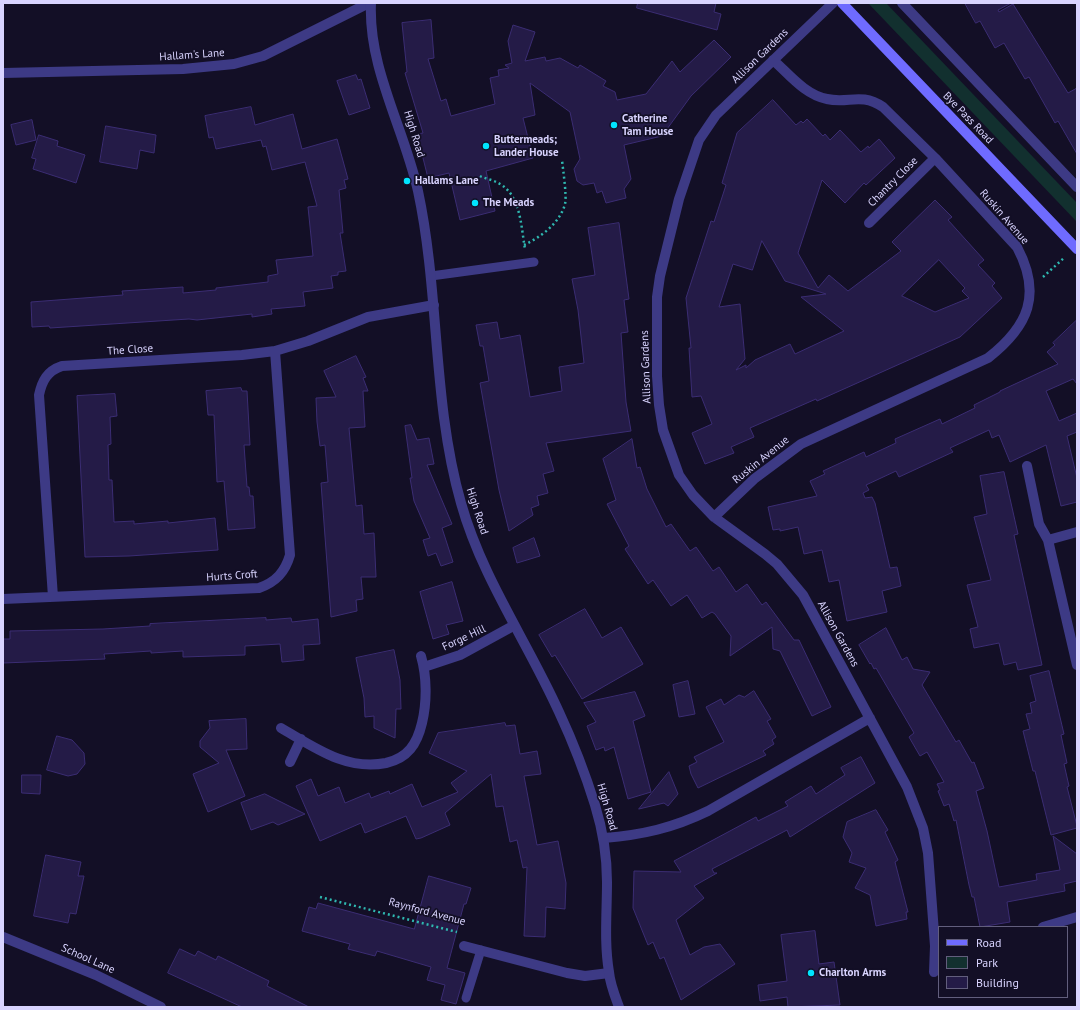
<!DOCTYPE html>
<html>
<head>
<meta charset="utf-8">
<style>
  body { margin:0 }
  #map { position:relative; width:1080px; height:1010px; overflow:hidden; background:#130f26; font-family:"PT Sans",sans-serif }
  canvas { display:block }
  .frame { position:absolute; inset:0; border:4px solid #d9d4ff; pointer-events:none }
  .legend { position:absolute; left:938px; top:926px; width:130px; height:72px; box-sizing:border-box; background:#130f26; border:1px solid #625e7d; margin:0; padding:5px 7px; list-style:none; font-size:12px; color:#d9d4ff }
  .legend li { display:flex; align-items:center; gap:8px; height:20px }
  .legend b { width:20px; border:1px solid #625e7d }
</style>
</head>
<body>
<div id="map">
<canvas width="1080" height="1010"></canvas>
<div class="frame"></div>
<ul class="legend">
<li><b style="height:5px;background:#6f6bff"></b>Road</li>
<li><b style="height:11px;background:#12302f"></b>Park</li>
<li><b style="height:11px;background:#241b47"></b>Building</li>
</ul>
</div>
<script>
const ctx = document.querySelector('canvas').getContext('2d');
ctx.lineJoin = 'round';
function paint(path, color) { ctx.fillStyle = color; ctx.fill(path, 'evenodd'); }
function trace(path, color, width, dash) { ctx.strokeStyle = color; ctx.lineWidth = width; ctx.lineCap = dash ? 'butt' : 'round'; ctx.setLineDash(dash || []); ctx.stroke(path); }
function label(font, color, halo, rows, align = 'center') {
  ctx.font = font + ' "PT Sans",sans-serif'; ctx.lineWidth = 3.5; ctx.setLineDash([]); ctx.textBaseline = 'middle'; ctx.strokeStyle = halo; ctx.fillStyle = color; for (const [text, x, y, turn = 0] of rows) {
    ctx.save(); ctx.translate(x, y); ctx.rotate((+turn || 0) * Math.PI / 180); ctx.textAlign = isNaN(turn) ? turn : align; if (halo) ctx.strokeText(text, 0, 0); ctx.fillText(text, 0, 0); ctx.restore();
  }
}
const green = new Path2D(`
  M868,3H886L1077,203V222Z`);
const building = new Path2D(`
  M638,3H716L714,12L721,14L717,30L637,8Z
  M965,3H1011L998,10L999,12L1013,4L1068,93L1077,88V154L1058,121L1055,123L1029,77L1025,79L1004,43L995,48L980,21L976,23Z
  M431,20L434,58L428,59L441,101L446,99L451,116L495,104L490,78L499,76L498,70L509,68L505,65L512,63L508,41L513,25L535,32L525,61L545,57L546,61L560,58L578,68L580,65L606,81L603,86L615,92L617,100L646,94L672,61L680,72L714,40L731,57L691,96L662,136L624,145L631,179L624,189L626,198L606,203L602,191L597,193L594,183L583,185L577,181L574,169L580,159L570,112L530,83L535,115L523,118L533,158L486,171L495,211L460,220L449,173L428,178L417,134L423,133L405,73L407,72L402,23Z
  M356,75L358,80L361,79L370,108L349,115L337,81Z
  M773,100L796,125L801,121L803,123L807,119L823,136L825,134L830,140L840,130L861,152L868,146L869,148L879,139L895,158L866,185L864,183L845,203L822,180L798,253L818,288L829,275L848,291L901,251L892,242L935,200L952,217L948,220L984,260L978,265L995,283L992,286L1002,298L960,337L817,401L816,399L750,428L754,437L731,447L734,453L705,464L692,433L712,424L701,396L692,397L689,348H691L686,298L711,221L714,222L726,185L722,183L737,133ZM762,241L785,281L826,294L801,297L844,331L795,354L790,344L755,360L746,368V365L736,370L745,359L740,304L719,307L733,264L752,270ZM939,260L965,288L962,291L969,298L935,312L902,296Z
  M251,107L255,125L293,114L302,149L337,139L348,179L344,180L346,188L339,190L343,233H340L346,271L338,272V275L331,276L333,288L303,292L305,306L271,309L272,314L252,317V314L197,320L189,319L50,328L49,326L32,327L31,302L123,295L122,291L183,287V293L216,290V288L268,282V276L278,274L276,260L313,256L308,207L317,206L305,162L272,170L266,146L263,147L261,140L216,149L213,137L209,138L205,116Z
  M32,120L36,140L16,145L11,125Z
  M106,126L156,135L154,153L140,150L137,169L100,162Z
  M39,135L58,141L57,146L85,155L76,183L33,169L36,159L32,158Z
  M619,223L629,299L624,300L628,332L621,333L626,402L631,431L546,443L554,471L543,474L548,493L537,496L539,505L531,508L533,515L509,531L499,490L480,383L489,381L483,346H480L476,325L497,322L500,339L520,335L530,397L562,391L559,367L584,363L578,310L572,279L595,275L588,228Z
  M1077,320V384L1073,379L1046,391L1059,421L1077,413V432L1067,436L1077,478V502L1061,506L1046,445L1010,462L999,435L992,438L989,430L950,448L953,452L899,477L896,471L866,485L869,490L863,493L865,498L872,497L875,503L890,568L897,567L901,586L882,591L887,612L847,621L839,580L829,582L822,550L804,554L798,527L780,531V529L773,530L768,507L817,496L810,481L825,474L823,471L864,452L866,457L896,443L895,439L940,419L942,424L975,408L974,405L1000,392V391L1058,364L1047,352L1055,345L1053,343Z
  M356,356L366,377L363,378L368,391H363L365,427L349,428L356,506L362,505L364,534L374,533L376,577H361L363,599L356,600L357,611L331,617L321,483L328,482L325,445L320,446L317,422L316,398L336,397L324,371Z
  M241,388L242,391H247L250,445H244L247,487H249L250,496H253L255,528L228,530L224,481L217,482L214,415H208L206,391Z
  M115,394L117,416L110,417L111,444L108,445L109,480H112L114,522L134,521V524L168,521V523L215,518L218,550L129,556L85,557L77,396Z
  M411,425L417,440L429,438L434,464L427,465L452,524L442,528L453,562L441,566L436,553L428,556L423,540L430,538L414,501L410,478H412L405,426Z
  M632,439L637,468L640,467L647,489L666,527L671,524L690,551L696,547L713,571L719,567L736,592L747,584L762,605L766,602L794,640H799L831,707L812,716L780,651L773,649L772,627L730,656L731,636L715,614L712,612L702,618L687,595L671,606L653,580L648,584L625,549L629,546L607,504L616,500L603,459Z
  M1004,472L1018,534L1014,535L1042,665L1018,670L1016,662L1004,665L999,643L974,648L970,629L978,627L967,585L991,580L974,517L987,514L980,476Z
  M534,538L540,556L517,563L513,548Z
  M452,582L463,621L446,625L449,634L433,639L420,592Z
  M585,609L602,638L621,627L643,664L582,699L555,655L552,657L539,635Z
  M266,618V620L291,618L292,622L318,619L320,644L303,645L304,660L282,662L280,644L245,646V655L183,657V651L151,653V651L104,654L105,659L3,663V639H10V631L103,629L150,626V624Z
  M886,628L902,660L907,657L913,669L930,672L922,685L956,742L959,740L972,763L974,762L984,788L976,791L987,831L999,887L1037,880L1036,874L1060,870L1053,836L1077,854V881L1064,884L1065,891L1007,902L1010,922L980,927L974,897H972L969,885L956,820L954,821L949,804L944,806L938,791L940,790L937,784L944,782L927,752L920,756L909,737L914,733L876,668L874,669L871,663L870,664L859,645Z
  M394,650L400,680L401,709H396L395,738L374,728V716L365,717L364,698L356,658Z
  M1049,671L1064,734L1061,735L1067,763L1064,764L1069,786L1067,787L1077,826V828L1051,835L1035,771H1033L1023,731L1030,729L1026,714L1032,713L1030,703L1036,701L1030,676Z
  M688,681L695,714L679,717L673,685Z
  M754,691L771,719L767,721L776,737L772,740L774,744L763,751L766,755L698,788L691,774L689,766L697,762L694,757L724,742L706,707L721,699L724,705L739,695L744,697Z
  M635,692L645,716L633,721L651,792L628,799L614,747L605,751L604,747L596,750L587,726L596,722L584,703Z
  M246,719L247,749L226,750L245,796L208,812L193,774L219,763L200,747V741L210,728L209,721Z
  M505,723L506,726L515,725L520,754L537,751L541,774L524,776L537,845L558,841L566,883L565,909L546,907L545,937L524,936L527,867L523,868L517,840L510,842L503,806L496,807L491,774L445,813L450,825L421,838L416,839L406,816L365,833L361,823L320,841L296,786L311,779L318,796L339,787L345,803L369,793L371,798L389,791L390,794L412,784L422,807L458,792L451,783L467,771L429,753L438,733Z
  M57,736L72,740L84,753L85,764L77,774L68,776L47,770Z
  M861,757L875,783L790,837L787,830L712,869L714,873H717L694,886L704,898L676,920L690,955L704,947L720,944L735,964L681,1000L664,957L660,959L653,942L648,945L633,908L634,871L681,872L674,861L756,817L758,821L788,806L785,802L811,786L816,794L845,775L841,768Z
  M669,772L678,794L668,806L664,803L639,809Z
  M22,775H41L40,794L22,793Z
  M265,794L305,814L278,825L273,822L251,830L241,803Z
  M876,810L888,830L885,832L898,860L895,862L908,912H906L907,919L876,926L870,895L855,888L866,868L849,862L852,853L843,837L847,822Z
  M46,855L81,862L78,876H84L76,914L70,913L68,923L34,916Z
  M429,876L471,888L466,904H464L447,968L465,973L456,1004L441,1000L445,985L427,980L431,967L377,951L375,956L348,949L350,944L302,931L309,907L316,909L318,903L414,929Z
  M815,931L819,964L834,962L840,1005L788,1007L787,997L760,1001L758,985L787,981L781,935Z
  M180,949L195,956L198,951L216,960L218,956L269,981L267,986L309,1007H242L168,973Z`);
const path = new Path2D(`
  M480,176C486,179 494,180 500,184C521,196 521,227 525,249
  M524,245C541,237 560,223 565,204C567,196 563,170 562,160
  M1043,277L1065,257
  M320,897L457,932`);
const service = new Path2D(`
  M431,276L534,262
  M466,998L481,950`);
const minor = new Path2D(`
  M833,3L716,115L699,140L679,199L660,276L657,297V376L659,405L663,430L679,475L693,495L714,517L765,554L777,564L803,595L907,787L923,828L928,853L935,946L934,972
  M902,3L1077,187
  M3,73L183,69L234,64L263,56L369,3
  M869,223L935,158
  M1027,466L1039,524L1048,540
  M714,517L754,479L801,444L988,358C1029,326 1042,294 1017,247L935,158L883,107C860,92 849,104 827,99C805,95 789,74 773,60
  M1077,532L1048,540L1077,665
  M53,597L39,395C42,381 47,371 62,366L242,355L275,351L308,341L368,317L434,305
  M3,599L259,588C276,582 285,572 290,555L275,351
  M424,667L460,655L513,626
  M281,728C314,747 346,771 386,763C408,758 417,744 422,723C427,702 427,677 421,656
  M290,762L301,739
  M604,838C642,835 673,828 708,811L870,718
  M1043,927L1077,917
  M464,946L567,973L585,976L609,973`);
const tertiary = new Path2D(`
  M371,3C368,68 404,128 418,191C440,294 432,402 461,503C482,578 527,641 559,712C573,742 585,773 595,805C603,831 607,855 607,882C607,912 604,943 609,972C610,984 615,996 619,1007
  M3,937L96,975L161,1007`);
const secondary = new Path2D(`
  M842,3L1077,249`);
const markers = [
  [614,125,4,"#00e5ff"],
  [486,146,4,"#00e5ff"],
  [407,181,4,"#00e5ff"],
  [475,203,4,"#00e5ff"],
  [811,973,4,"#00e5ff"]
];
const streetNames = [
  ["Hallam's Lane",192,55,-4],
  ["Allison Gardens",760,56,-44],
  ["Bye Pass Road",968,118,46],
  ["High Road",414,134,73],
  ["Chantry Close",893,182,-45],
  ["Ruskin Avenue",1004,217,49],
  ["The Close",130,350,-4],
  ["Allison Gardens",646,367,-92],
  ["Ruskin Avenue",761,460,-39],
  ["High Road",477,511,72],
  ["Hurts Croft",232,576,-4],
  ["Allison Gardens",838,634,61],
  ["Forge Hill",464,638,-25],
  ["High Road",607,807,74],
  ["Raynford Avenue",427,912,15],
  ["School Lane",88,959,24]
];
const poiNames = [
  ["Catherine",622,119],
  ["Tam House",622,132],
  ["Buttermeads;",494,140],
  ["Lander House",494,153],
  ["Hallams Lane",415,181],
  ["The Meads",483,203],
  ["Charlton Arms",819,973]
];
paint(green, '#12302f');
paint(building, '#241b47');
trace(building, '#3b2d73', 1);
trace(path, '#2fb8b0', 2.5, [2, 3]);
trace(service, '#3d3a85', 9);
trace(minor, '#3d3a85', 10);
trace(tertiary, '#3d3a85', 10);
trace(secondary, '#6f6bff', 10);
for (const [x, y, r, color] of markers) { const dot = new Path2D(); dot.arc(x, y, r, 0, 2 * Math.PI); ctx.fillStyle = color; ctx.fill(dot); trace(dot, '#130f26', 1.5); }
label('11px', '#d9d4ff', '#130f26', streetNames);
label('bold 11px', '#d9d4ff', '#130f26', poiNames, 'left');
</script>
</body>
</html>
